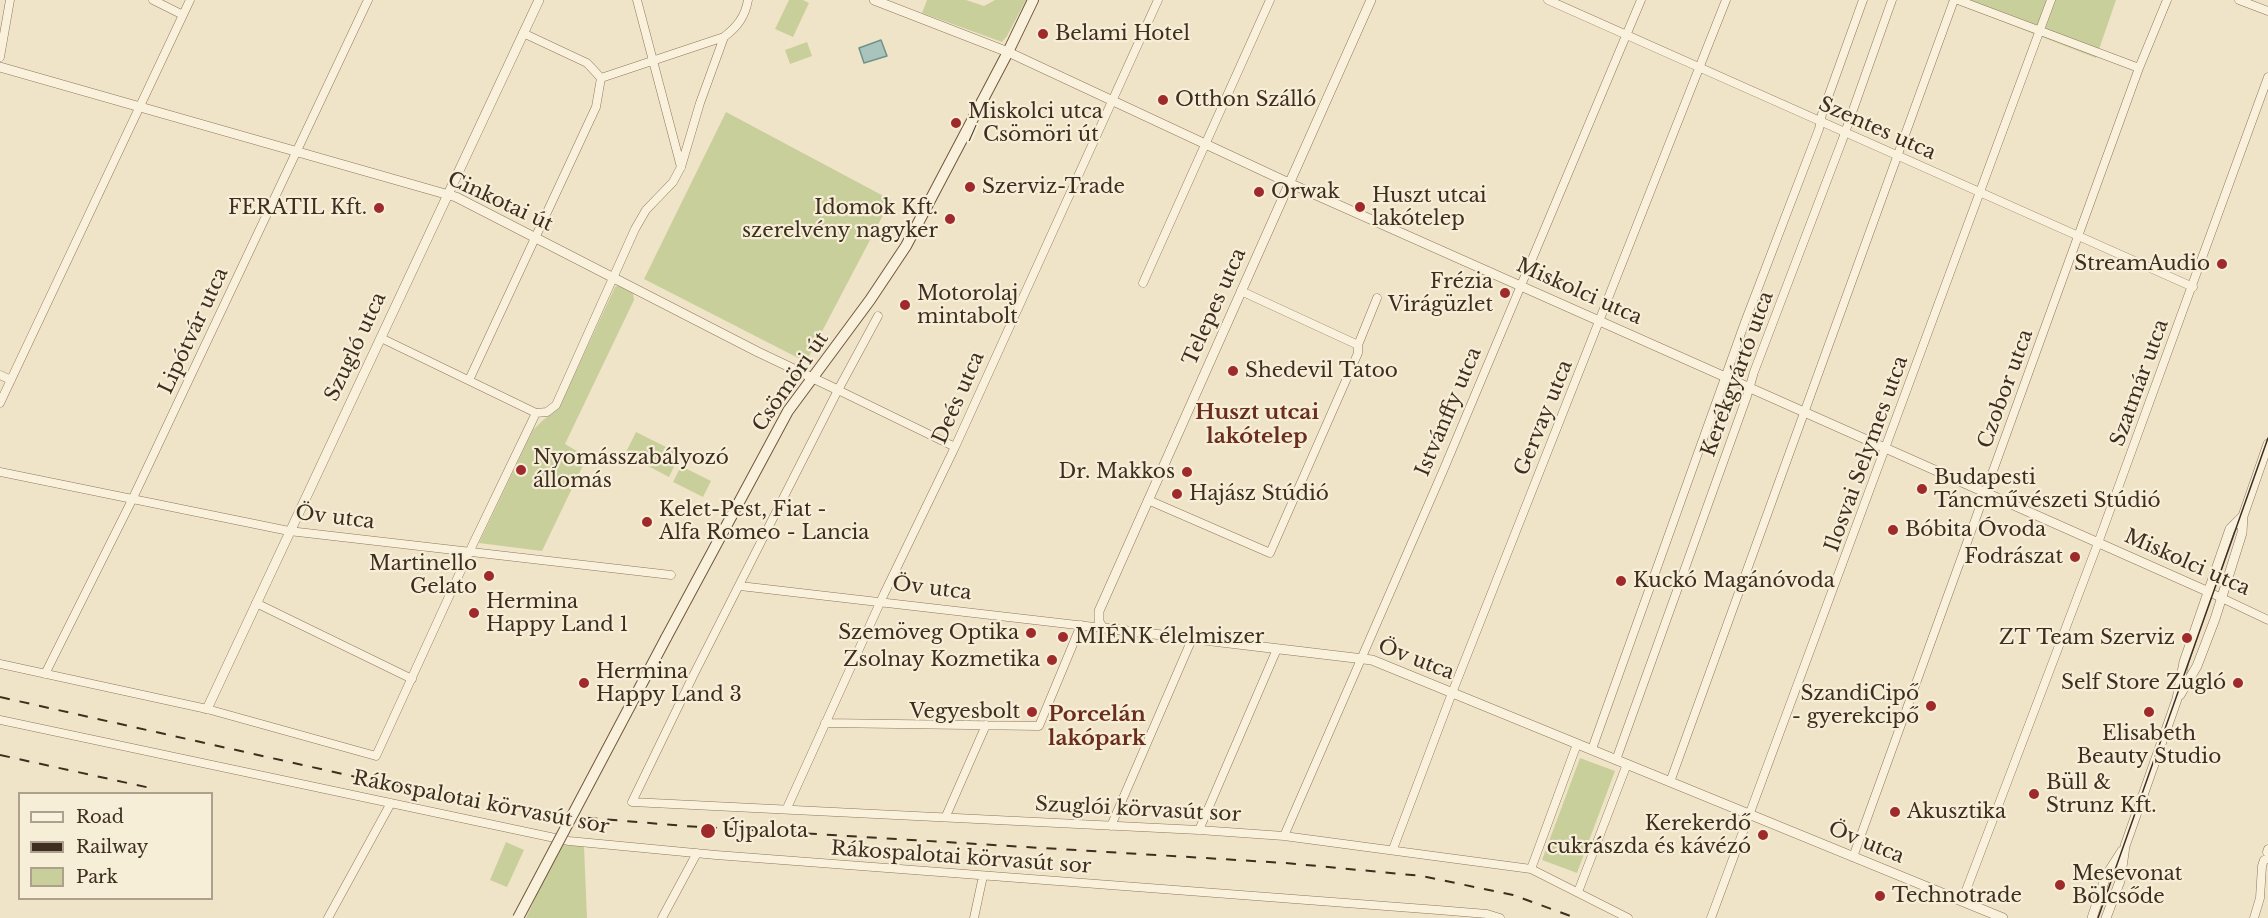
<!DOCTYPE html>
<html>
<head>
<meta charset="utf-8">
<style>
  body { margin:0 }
  #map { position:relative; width:2268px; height:918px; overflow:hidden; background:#f0e4c8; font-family:"Libre Baskerville",serif }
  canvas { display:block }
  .legend { position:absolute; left:18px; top:792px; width:195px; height:108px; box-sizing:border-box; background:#f7eed8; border:2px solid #ada18e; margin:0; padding:8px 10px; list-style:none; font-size:18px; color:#3d2e20 }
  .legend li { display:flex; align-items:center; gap:12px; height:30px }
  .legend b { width:30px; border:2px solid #ada18e }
</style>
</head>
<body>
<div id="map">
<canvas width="2268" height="918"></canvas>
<ul class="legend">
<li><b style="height:8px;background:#faf1dc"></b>Road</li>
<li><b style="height:8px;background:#3d2e20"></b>Railway</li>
<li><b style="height:16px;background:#c9cf9b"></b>Park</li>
</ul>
</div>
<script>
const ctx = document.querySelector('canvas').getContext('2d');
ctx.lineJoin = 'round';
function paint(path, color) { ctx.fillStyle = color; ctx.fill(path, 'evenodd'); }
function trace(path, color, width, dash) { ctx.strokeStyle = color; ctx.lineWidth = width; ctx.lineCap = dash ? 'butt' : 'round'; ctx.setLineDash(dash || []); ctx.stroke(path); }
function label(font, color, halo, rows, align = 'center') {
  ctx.font = font + ' "Libre Baskerville",serif'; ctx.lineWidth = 4.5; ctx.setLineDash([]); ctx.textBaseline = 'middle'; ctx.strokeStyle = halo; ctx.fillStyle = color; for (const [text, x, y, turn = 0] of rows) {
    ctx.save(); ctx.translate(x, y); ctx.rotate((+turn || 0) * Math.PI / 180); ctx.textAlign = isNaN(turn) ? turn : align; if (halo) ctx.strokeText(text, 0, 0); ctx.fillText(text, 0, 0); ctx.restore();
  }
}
const green = new Path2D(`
  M789,0H803L809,3L793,37L775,29Z
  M927,0H966L984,6L995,0H1026L1007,36L1002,42L922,13Z
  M1947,0H2116L2096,58Z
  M807,42L812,56L790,64L785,50Z
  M726,112L891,200L806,362L644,279Z
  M618,285L633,293L634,300L565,444L587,457L542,551L479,543L533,430L542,421L559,408L615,287Z
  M636,432L680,454L669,477L625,454Z
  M681,466L711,481L703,497L673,482Z
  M1580,758L1615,771L1577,873L1542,860Z
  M506,842L524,850L507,887L490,880Z
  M560,845L584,846L587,918H526Z`);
const water = new Path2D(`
  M881,40L887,56L864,63L859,48Z`);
const minor = new Path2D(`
  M153,0L183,15
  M637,0L681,167
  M1548,0L2193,287
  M1958,0L2139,68
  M2239,0L2268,11
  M523,33L587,63L601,78
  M0,57L10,0
  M601,78L724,37C737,27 745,17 748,0
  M1143,283L1270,0
  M1241,291L1358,345
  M878,316L838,390L694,674L632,802L1199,830L1284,836L1531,869L1628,918
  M381,338L536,413
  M0,375L11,380
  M469,380L596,107L601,78
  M838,390L955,447
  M0,403L190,0
  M536,413L547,412L556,405L635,229L646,210L673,182L681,167L700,103L724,37
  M0,472L289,531L671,575
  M1148,500L1270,553L1358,353V345L1377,298
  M740,586L1103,628
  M2209,592L2268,620
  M256,603L412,679
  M0,664L207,709L376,756L473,544L536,413
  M45,674L132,500L368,0
  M0,720L569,841L716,855L1438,910L1487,914L1500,918
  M825,723L1039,726L1081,625
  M1592,749L1745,322L1819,129L1822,114L1863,0
  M1616,760L1747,396L1754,372L1842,141L1892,0
  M1670,782L1954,0
  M787,808L884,594L955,447L1158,0
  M946,816L986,725
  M1111,826L1192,639
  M1199,830L1277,649
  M1284,836L1443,471L1641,0
  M1393,849L1452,693L1726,0
  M2267,852L2268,849
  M1853,857L2139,68L2167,0
  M1531,869L1577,744
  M1578,892L1627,764
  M1962,901L2098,543L2268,77
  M328,918L391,803
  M662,918L697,853
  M974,918L983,876
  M1711,918L2051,0
  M2254,918L2260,898L2262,866L2264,860L2268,859`);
const tertiary = new Path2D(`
  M874,0L1008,52L1289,183L2209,592
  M1371,0L1099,611V622L1103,628L1372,660L2003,918
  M0,67L456,197L758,352L838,390
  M2180,695L2197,666L2215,619L2242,533L2243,516L2268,444
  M207,709L539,0
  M2092,918L2106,876L2122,851
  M2106,918L2120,881L2125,846L2177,699L2184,662L2230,529L2243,516`);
const secondary = new Path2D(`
  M666,638L788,411L870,300L906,246L1008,52L1033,0`);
const tram = new Path2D(`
  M2098,918L2268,438`);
const rail = new Path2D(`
  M0,697L374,781L566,816L685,826L1286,863L1422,876L1513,895L1576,918
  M0,755L155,789`);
const secondaryBridge = new Path2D(`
  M518,918L666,638`);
const markers = [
  [1043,34,6,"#9e2a2b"],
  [1163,100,6,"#9e2a2b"],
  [956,123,6,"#9e2a2b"],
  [970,187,6,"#9e2a2b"],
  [1259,192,6,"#9e2a2b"],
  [1360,207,6,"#9e2a2b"],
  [379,208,6,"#9e2a2b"],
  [950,219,6,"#9e2a2b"],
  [2222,264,6,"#9e2a2b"],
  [1505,293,6,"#9e2a2b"],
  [905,305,6,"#9e2a2b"],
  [1233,371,6,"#9e2a2b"],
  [521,470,6,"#9e2a2b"],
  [1187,472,6,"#9e2a2b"],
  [1922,489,6,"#9e2a2b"],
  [1177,494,6,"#9e2a2b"],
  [647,522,6,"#9e2a2b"],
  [1893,530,6,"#9e2a2b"],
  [2075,557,6,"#9e2a2b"],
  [489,576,6,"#9e2a2b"],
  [1621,581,6,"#9e2a2b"],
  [474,613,6,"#9e2a2b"],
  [1031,633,6,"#9e2a2b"],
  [1063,637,6,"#9e2a2b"],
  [2187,638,6,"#9e2a2b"],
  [1052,660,6,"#9e2a2b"],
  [584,683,6,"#9e2a2b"],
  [2238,683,6,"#9e2a2b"],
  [1931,706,6,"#9e2a2b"],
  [1032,712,6,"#9e2a2b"],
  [2149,712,6,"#9e2a2b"],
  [2034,794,6,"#9e2a2b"],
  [1895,812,6,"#9e2a2b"],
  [708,831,8,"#9e2a2b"],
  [1763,835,6,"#9e2a2b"],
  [2060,885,6,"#9e2a2b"],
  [1880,896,6,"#9e2a2b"]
];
const poiNames = [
  ["Belami Hotel",1055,34],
  ["Otthon Szálló",1175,100],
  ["Miskolci utca",968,112],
  ["/ Csömöri út",968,135],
  ["Szerviz-Trade",982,187],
  ["Orwak",1271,192],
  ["Huszt utcai",1372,196],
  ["lakótelep",1372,219],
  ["FERATIL Kft.",367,208,"right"],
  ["Idomok Kft.",938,208,"right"],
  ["szerelvény nagyker",938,231,"right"],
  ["StreamAudio",2210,264,"right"],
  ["Frézia",1493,282,"right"],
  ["Virágüzlet",1493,305,"right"],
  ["Motorolaj",917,294],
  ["mintabolt",917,317],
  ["Shedevil Tatoo",1245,371],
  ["Nyomásszabályozó",533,458],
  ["állomás",533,481],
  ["Dr. Makkos",1175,472,"right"],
  ["Budapesti",1934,478],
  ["Táncművészeti Stúdió",1934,501],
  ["Hajász Stúdió",1189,494],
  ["Kelet-Pest, Fiat -",659,510],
  ["Alfa Romeo - Lancia",659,533],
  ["Bóbita Óvoda",1905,530],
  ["Fodrászat",2063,557,"right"],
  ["Martinello",477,564,"right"],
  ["Gelato",477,587,"right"],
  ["Kuckó Magánóvoda",1633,581],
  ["Hermina",486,602],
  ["Happy Land 1",486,625],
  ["Szemöveg Optika",1019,633,"right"],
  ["MIÉNK élelmiszer",1075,637],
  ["ZT Team Szerviz",2175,638,"right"],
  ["Zsolnay Kozmetika",1040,660,"right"],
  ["Hermina",596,672],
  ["Happy Land 3",596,695],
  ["Self Store Zugló",2226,683,"right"],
  ["SzandiCipő",1919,694,"right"],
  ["- gyerekcipő",1919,717,"right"],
  ["Vegyesbolt",1020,712,"right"],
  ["Elisabeth",2149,734,"center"],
  ["Beauty Studio",2149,757,"center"],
  ["Büll &",2046,783],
  ["Strunz Kft.",2046,806],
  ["Akusztika",1907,812],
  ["Kerekerdő",1751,824,"right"],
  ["cukrászda és kávézó",1751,847,"right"],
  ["Újpalota",722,831],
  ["Mesevonat",2072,874],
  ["Bölcsőde",2072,897],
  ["Technotrade",1892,896]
];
const streetNames = [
  ["Szentes utca",1877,129,24],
  ["Cinkotai út",500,202,25],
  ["Miskolci utca",1579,292,24],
  ["Telepes utca",1215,307,-66],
  ["Lipótvár utca",194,331,-65],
  ["Szugló utca",356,347,-65],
  ["Kerékgyártó utca",1738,374,-70],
  ["Csömöri út",791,382,-55],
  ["Szatmár utca",2140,383,-70],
  ["Czobor utca",2006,389,-70],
  ["Deés utca",959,398,-66],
  ["Istvánffy utca",1449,412,-67],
  ["Gervay utca",1544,418,-68],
  ["Ilosvai Selymes utca",1867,454,-70],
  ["Öv utca",335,518,7],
  ["Miskolci utca",2187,563,24],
  ["Öv utca",932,589,7],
  ["Öv utca",1416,660,21],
  ["Rákospalotai körvasút sor",481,803,11],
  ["Szuglói körvasút sor",1138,810,3],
  ["Öv utca",1866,843,22],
  ["Rákospalotai körvasút sor",961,858,4]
];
const neighbourhoodNames = [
  ["Huszt utcai",1257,413],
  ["lakótelep",1257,437],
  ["Porcelán",1097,715],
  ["lakópark",1097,739]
];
paint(green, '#c9cf9b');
paint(water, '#a9c4bc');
trace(water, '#6f938a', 1.5);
trace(minor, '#8d765c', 9);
trace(tertiary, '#8d765c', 10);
trace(secondary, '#6f573f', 12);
trace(minor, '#faf1dc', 8);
trace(tertiary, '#faf1dc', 9);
trace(secondary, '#faf1dc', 10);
trace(tram, '#3d2e20', 1.5);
trace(rail, '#3d2e20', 2, [10, 10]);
trace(secondaryBridge, '#6f573f', 12, []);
trace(secondaryBridge, '#faf1dc', 10);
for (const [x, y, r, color] of markers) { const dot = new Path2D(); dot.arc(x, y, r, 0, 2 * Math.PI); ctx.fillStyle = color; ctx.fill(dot); trace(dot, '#f7eed8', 2); }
label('20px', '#3d2e20', '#f7eed8', poiNames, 'left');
label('20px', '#3d2e20', '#f7eed8', streetNames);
label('bold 21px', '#6b2e1e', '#f7eed8', neighbourhoodNames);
</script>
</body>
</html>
